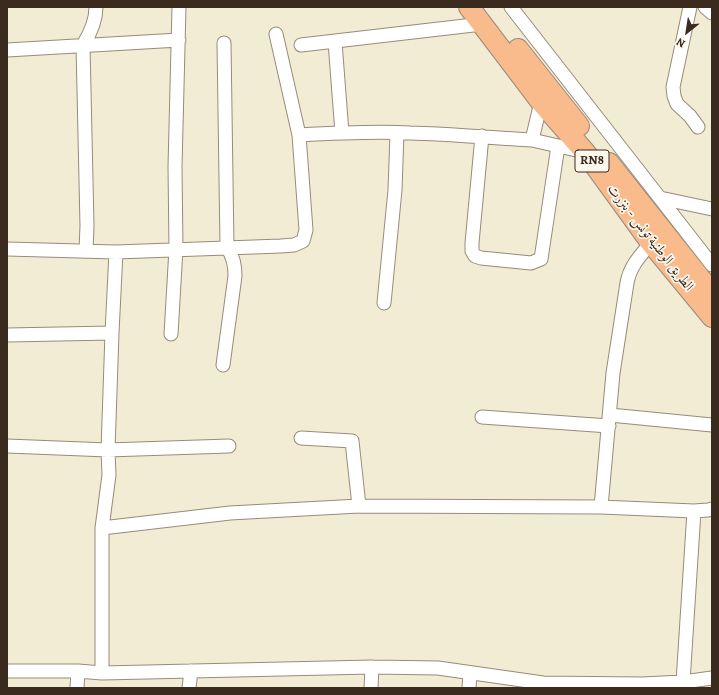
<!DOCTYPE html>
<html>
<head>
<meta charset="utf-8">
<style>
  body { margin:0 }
  #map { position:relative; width:719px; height:695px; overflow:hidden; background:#f3ecd5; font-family:Alegreya,serif }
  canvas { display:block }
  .frame { position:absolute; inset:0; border:8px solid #3b2a1e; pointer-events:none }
  .north { position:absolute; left:667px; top:12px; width:40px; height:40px; -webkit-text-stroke:3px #fbf7ec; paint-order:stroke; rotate:210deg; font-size:11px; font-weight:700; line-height:16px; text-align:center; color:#3b2a1e }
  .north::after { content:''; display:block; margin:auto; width:14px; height:18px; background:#3b2a1e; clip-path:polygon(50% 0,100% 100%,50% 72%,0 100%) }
</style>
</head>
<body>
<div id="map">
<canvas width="719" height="695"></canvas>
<div class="frame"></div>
<div class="north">N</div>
</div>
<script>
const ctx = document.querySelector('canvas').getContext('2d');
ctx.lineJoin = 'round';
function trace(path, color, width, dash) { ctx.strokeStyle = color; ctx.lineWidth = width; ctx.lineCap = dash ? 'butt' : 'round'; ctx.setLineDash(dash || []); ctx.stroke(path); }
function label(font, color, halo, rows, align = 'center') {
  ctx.font = font + ' Alegreya,Amiri,serif'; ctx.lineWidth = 3.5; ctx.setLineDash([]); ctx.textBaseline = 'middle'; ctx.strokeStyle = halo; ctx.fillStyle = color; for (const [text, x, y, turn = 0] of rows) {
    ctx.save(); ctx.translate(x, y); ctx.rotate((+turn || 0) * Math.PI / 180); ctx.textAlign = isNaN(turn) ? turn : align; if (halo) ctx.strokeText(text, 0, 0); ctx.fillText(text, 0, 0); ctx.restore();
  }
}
const minor = new Path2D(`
  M511,7L712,265
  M690,7L673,87L674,96L677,104L690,116L698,127
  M705,7L712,13
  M335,42L342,133
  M301,45L482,24
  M7,50L179,40
  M541,102L532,140L585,152
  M299,135C336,133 373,131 410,133C451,134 492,138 532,140
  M482,136L472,243V251L475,256L481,258L531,263L541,259L558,146
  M660,198L712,209
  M7,249L116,252L281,246L294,245L303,241L306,230L299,135L276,34
  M86,250L87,226L83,45C90,34 96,21 96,7
  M384,303L395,190L397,133
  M171,334L176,249L175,167L179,7
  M7,335L112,333
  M223,365L235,276C235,264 233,257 227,247L224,43
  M610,415L712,425
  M482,417L609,426
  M301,438L352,441L359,506
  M7,446L108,450L229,446
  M601,507L613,373L627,283C630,266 640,256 651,243
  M102,528L230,513L359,506L601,507L694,511L708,510L712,509
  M7,671H78L102,673L372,667L438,668L543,683L642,684L683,682L712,678
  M102,673V528L109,475L108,450L112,333L116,252
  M683,682L694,511
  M77,688L78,671
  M189,688L191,671
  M371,688L372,667
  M469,688L470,673`);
const primary = new Path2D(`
  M469,7L541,102L585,152L651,243L712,317
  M518,49L579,126
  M609,163L712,293`);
const shields = [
  [592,161,34]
];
const shieldNames = [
  ["RN8",592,161]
];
const streetNames = [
  ["الطريق الوطنية تونس - بنزرت",650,238,52]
];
trace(minor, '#978b7a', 15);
trace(primary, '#978b7a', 22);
trace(minor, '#fff', 13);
trace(primary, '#fabb8c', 20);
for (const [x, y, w] of shields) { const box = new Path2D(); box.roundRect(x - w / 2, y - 11, w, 22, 3); ctx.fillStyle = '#fbf7ec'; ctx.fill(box); trace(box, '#3b2a1e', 1); }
label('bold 13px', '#3b2a1e', null, shieldNames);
label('14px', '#3b2a1e', '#fbf7ec', streetNames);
</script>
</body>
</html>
